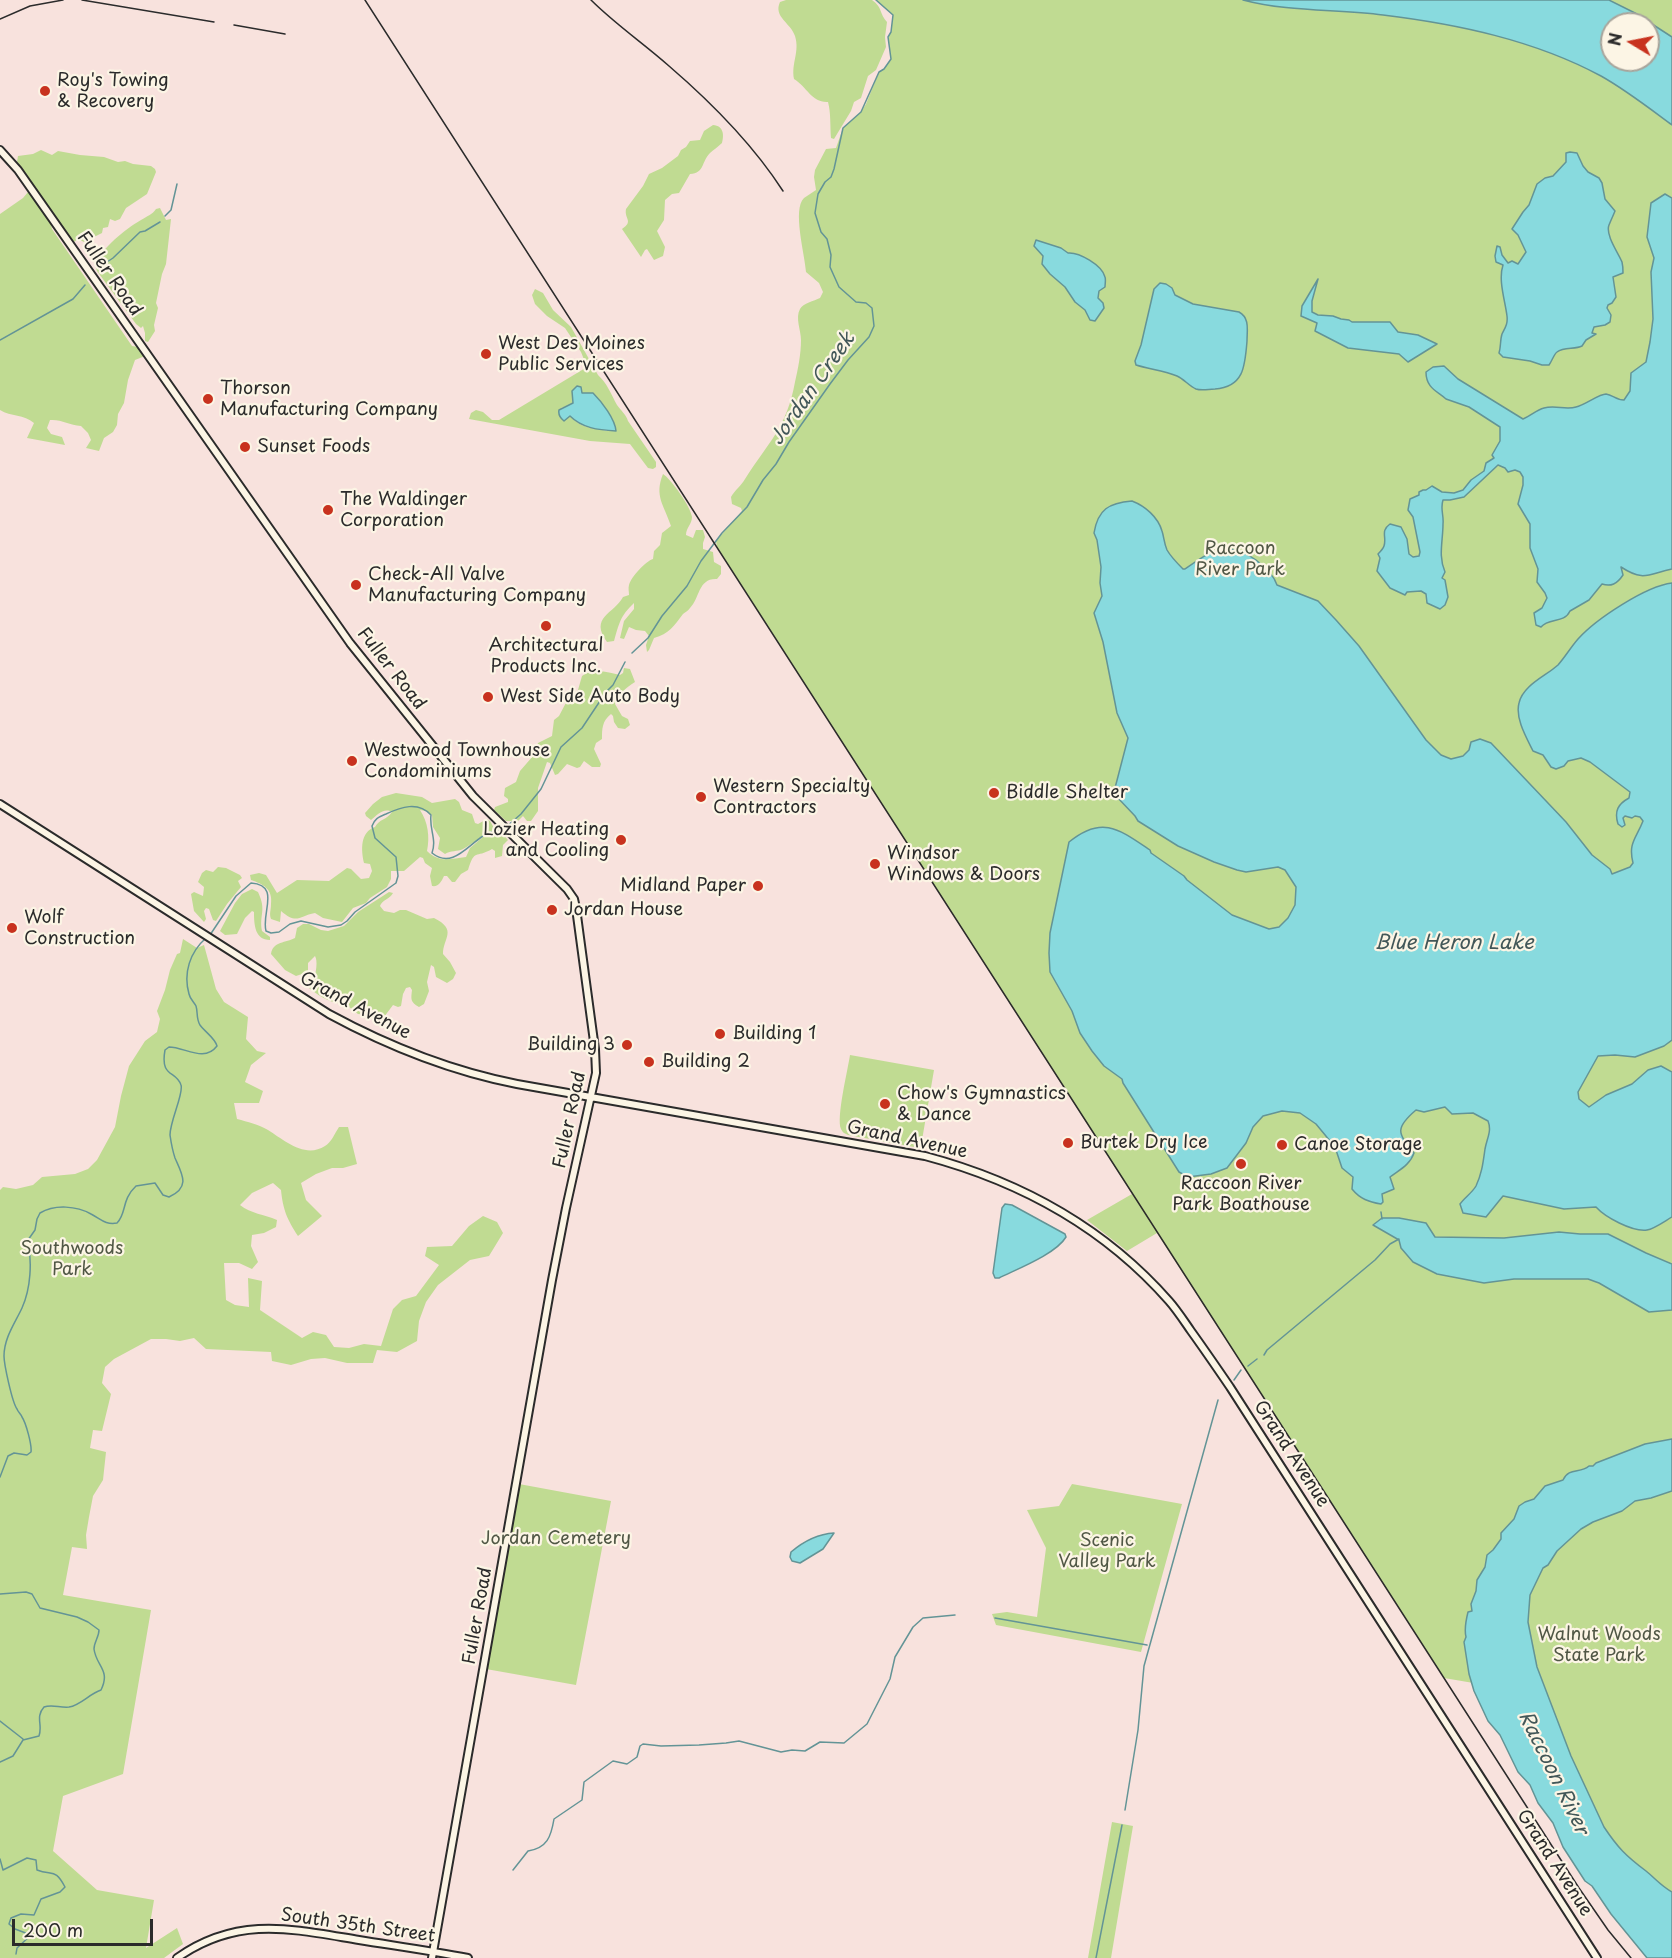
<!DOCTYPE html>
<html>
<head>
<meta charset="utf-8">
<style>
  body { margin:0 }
  #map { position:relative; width:1672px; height:1958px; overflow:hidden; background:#f8e2dd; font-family:"Playpen Sans",sans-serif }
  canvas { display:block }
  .north { position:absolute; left:1600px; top:12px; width:60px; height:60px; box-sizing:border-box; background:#fcf5e5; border:2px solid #a8a49b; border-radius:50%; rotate:280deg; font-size:16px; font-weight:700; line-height:24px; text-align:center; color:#2b2b2b }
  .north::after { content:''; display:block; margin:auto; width:21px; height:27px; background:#c8321e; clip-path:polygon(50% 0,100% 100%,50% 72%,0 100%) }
  .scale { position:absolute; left:12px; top:1919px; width:141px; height:27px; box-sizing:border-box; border:3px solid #2b2b2b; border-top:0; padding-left:8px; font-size:18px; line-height:21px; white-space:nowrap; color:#2b2b2b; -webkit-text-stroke:4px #fcf5e5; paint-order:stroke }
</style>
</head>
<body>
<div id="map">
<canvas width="1672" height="1958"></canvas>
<div class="north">N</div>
<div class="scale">200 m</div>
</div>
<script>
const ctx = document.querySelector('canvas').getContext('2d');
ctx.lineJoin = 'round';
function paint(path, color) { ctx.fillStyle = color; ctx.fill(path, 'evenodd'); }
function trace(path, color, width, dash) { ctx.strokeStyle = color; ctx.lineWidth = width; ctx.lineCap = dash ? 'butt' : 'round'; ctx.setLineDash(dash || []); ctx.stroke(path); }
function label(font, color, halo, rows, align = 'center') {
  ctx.font = font + ' "Playpen Sans",sans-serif'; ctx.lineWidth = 4.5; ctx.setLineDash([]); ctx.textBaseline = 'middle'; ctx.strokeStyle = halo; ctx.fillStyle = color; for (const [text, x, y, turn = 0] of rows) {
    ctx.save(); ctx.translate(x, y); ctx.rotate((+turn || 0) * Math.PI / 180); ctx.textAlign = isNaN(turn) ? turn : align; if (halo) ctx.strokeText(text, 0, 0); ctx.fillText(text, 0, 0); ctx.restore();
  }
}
const green = new Path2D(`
  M786,0H872C883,8 879,13 887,22L885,37L886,47L876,70L868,76L861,98L854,102L851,111L834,139L831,138C830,126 831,113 828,102C812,103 807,87 794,79C791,63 800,52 795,36C791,23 773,17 780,2Z
  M876,0H1502L1612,60L1672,104V1452L1571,1482L1491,1686L1444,1678L1157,1233L1127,1251L1087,1220L1132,1194L717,547L716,541L742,511L741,508L732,504L731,497C735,490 741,486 745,479C768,443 787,427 795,382C798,369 801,354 801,340C801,330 795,318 800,309C803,303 814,301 820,298L823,292L819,283L806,272C805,255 792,209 804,198C808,195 812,193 816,190L814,177L815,170L826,149L836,148L843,128L861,112L866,104L879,72L884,69L891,59L888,37L891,32L893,15Z
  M1564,0H1672V53L1648,24Z
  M713,125C724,126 724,135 722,143C718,147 713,150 710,153C701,162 705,173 690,174L679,193L672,194L665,200L664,220L657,231L665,247L663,256L654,260L647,249L645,250L641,257L622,229C634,221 624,219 626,209L643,186L649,174L662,168L678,156L681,150L686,147L690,141L700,140L704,131Z
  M41,150L52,155L58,151L80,155L104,157L118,162L125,161L133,164L151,166L155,169L156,172L147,194L126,208L120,219L115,221L110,219L108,227L103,228L102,233L84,242L78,239L74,242L17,162L18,156L33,154Z
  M28,192L32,194L50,220L52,229L132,346L138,347L145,356L135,360L128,380L124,403L118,414L117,425L113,432L104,438L99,451L86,448L91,440L88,433L81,426C69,425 61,419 50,420L47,428L51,434L62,437L65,445L27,438L34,423C24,414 11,417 0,410V214L23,198Z
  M160,208L166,220L171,219L166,264L162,274L156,303L158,308L154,325L155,331L148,342L145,341V333L143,326L141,328L136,324L97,271L95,265C103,247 124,230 141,220C147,216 152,215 156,209Z
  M535,289L543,293L553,310L571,327L598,375C607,383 611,394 617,405C621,411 626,414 628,421L656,462V467L653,469L648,468L630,444L590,441L469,419L471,413L476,410L483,412L492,420H499L587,367L581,352L565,328L547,316L535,304L532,295ZM581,387L582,393H593C605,406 611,413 607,431C594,427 580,429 571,416L567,417L561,408L573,404L572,391Z
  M663,474C671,479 691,507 692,517C692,524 686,528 686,535L693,538L696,530H703L705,537L703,543V549L713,552L714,562L721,566V574L717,579C698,578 700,598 690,608C688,611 685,612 683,614C674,626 669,634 654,638L649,650L647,652L646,645L649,636L645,631L636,630L629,627L624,639L620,638L624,621L634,609V603C620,616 619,624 614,641L607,642C589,617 614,614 623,597L629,595C629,592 628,588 629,585C631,577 646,561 653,559L654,551L660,545L662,533L671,526C664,505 654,496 663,474Z
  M624,668L630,669L635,682C627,687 617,695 615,704L622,716L628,719L630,725L625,729L618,728L614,722L613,716L611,714C602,721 602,729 602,739L596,743L594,749L601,764L600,767H592L584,761L580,767L577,768L567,764L558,774L555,775L550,763L547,762L538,788V811L531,821H527L523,816L518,821H506L494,810L495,807L508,802V799L504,796L505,788L516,782L520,771L533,756L538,743L552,736L554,720L559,716L569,697L578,690L582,676C592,668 608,672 620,675L623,673Z
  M396,793L422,797L432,803L455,799L459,802L462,810L472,814L475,823L478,824L487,819L490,821L494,828L493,831C481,835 474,843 463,849C457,852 451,850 445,854L438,849L440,838L433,827L432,815L426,811L420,810C428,822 430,837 427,851C439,863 450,859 466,857L470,848L483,837L500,831L508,840L503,845L502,856L495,858V851L492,849C475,859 475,848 468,870L461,874L455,882H452L447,876H444C441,882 439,887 432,886L430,876L432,868L425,863L423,858L420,857L404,871H391V879L387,887L370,898L366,903L353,908L342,922L323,918L315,913C299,916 297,925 281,911L280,922L271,919C269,913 271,911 271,904C273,889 263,884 251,880L250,875L259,873L266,875L277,893L297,880L329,881L347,868L351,869L361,879L369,878L372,871L370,864L364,863C361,850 360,832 375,827C379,819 387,820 392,812C384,807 377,815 371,820L366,816L365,813L373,804L382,797Z
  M218,867L226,868L240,875L242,878L238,881L241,887L227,904L216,921L213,920L209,909L206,908L204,911L206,919L204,922L194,911L191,894L194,892L203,896L204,887L198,882L202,873L206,870L213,872Z
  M252,889L258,892C267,911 259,914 262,931L270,937V940C255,940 254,925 254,912L252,911L245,918L237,934L225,935L220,931L235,903L242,894Z
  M389,892L393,893C390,899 382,900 380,906L384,911L394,913L400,910H406L427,919L434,918C458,930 443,938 443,954L450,962L456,973L453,979L447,983L436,977L434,967L431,965L427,982L429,991L424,1004L419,1007C410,1002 411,999 412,990L410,987L406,988L403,994L401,1006L398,1007L393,1005L384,1017L358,1014L344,1003C333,1006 312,992 304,983V980L314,978C316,973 318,961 315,956L308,963V972L296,976L285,970L271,954C273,941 286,943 295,938L297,928L303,924H309L321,930L328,931L344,926L358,912Z
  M183,939L197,948L204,945L216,989L224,1002L248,1017L246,1039L257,1051L266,1053L251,1065L245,1082L263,1091L259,1103H234L237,1119C248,1122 258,1124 268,1130C284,1140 305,1159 325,1146C331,1143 335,1133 339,1127H348L357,1164L343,1168H332L316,1174L301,1183L306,1200L322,1216L298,1236C287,1219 283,1210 281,1190L273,1183L252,1193L240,1205C251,1214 264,1214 277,1220L276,1227L264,1233L252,1235L251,1246L258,1262L252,1269L239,1263H224L226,1300L235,1305L249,1307L248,1278L262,1281L260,1310L302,1338L313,1332L326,1335L334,1347L349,1348L364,1344L381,1346L393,1309L402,1300L416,1296L439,1265L425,1256L427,1247L452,1246L469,1226L483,1216L497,1222L503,1233L489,1256L470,1260L438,1285L426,1302L419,1321L417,1341L397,1352L377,1350L373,1363H347L325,1358L311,1359L291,1365L272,1361L271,1352L206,1349L194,1338L180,1341L166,1339H151L114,1359L105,1367L102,1383L111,1394L102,1431L93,1430L90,1448L106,1452L103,1480L93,1496L89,1517L86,1535L87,1549L72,1547L63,1595L151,1610L123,1774L63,1796L53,1851L97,1890L154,1900L146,1948L177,1928L183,1944L164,1958H0V1190L3,1187L16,1189L33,1185L42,1177L75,1174L88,1169L97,1160L115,1127L121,1096L129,1066L145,1041L157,1032L160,1019L157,1011L165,990L170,970L177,954L180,953Z
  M850,1055L934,1070L921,1146L914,1147L848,1135C844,1133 843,1133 841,1129C836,1118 848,1069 850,1055Z
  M519,1484L611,1501L576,1685L486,1669Z
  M1072,1484L1182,1504L1141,1652L996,1625L992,1614L1007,1612L1037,1617L1046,1548L1027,1510L1059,1506Z
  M1672,1489V1916L1634,1895L1530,1684L1525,1579L1543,1543L1624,1499Z
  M1112,1822L1133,1826L1111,1958H1088Z`);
const water = new Path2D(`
  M1243,0H1609L1635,13L1672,37V125C1649,108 1626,90 1601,76C1534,40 1457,24 1383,15C1336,9 1288,12 1243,0ZM1612,24H1648V60H1612Z
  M1570,152L1577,153L1583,166L1588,172L1599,178L1602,183L1605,199L1615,211C1613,216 1611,220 1609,225C1605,235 1619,254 1622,262C1623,266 1623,269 1623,273L1613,277L1616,297L1612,303L1608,305L1607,308L1611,315L1610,322L1605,325L1594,327L1592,333L1596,334L1586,340L1582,346C1575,350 1564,346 1557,352C1554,354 1552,361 1549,365H1542L1530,361L1503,357L1499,353C1501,347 1500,340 1502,334C1505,328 1508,324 1507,316C1505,300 1498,280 1503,265L1496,262L1495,256L1497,246L1500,247L1502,255L1508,263L1512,261L1518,264L1526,252L1518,235L1512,229L1523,212L1529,205L1537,184L1545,178L1553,176L1566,162V153Z
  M1665,194L1672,198V569C1648,574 1644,582 1621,567L1623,575C1617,584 1611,587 1602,584L1589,600L1570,611C1564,624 1549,617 1541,627L1536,625L1534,613L1542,608L1547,598L1545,593L1537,582L1538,569L1530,548V524L1518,504L1523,485V477L1520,472L1515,470L1508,472L1505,468L1498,465L1464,497L1450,500H1443C1440,509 1444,515 1443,524C1443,541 1438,556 1445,572L1442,578L1445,580L1448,597L1445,605L1440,609L1427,603L1426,594L1421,591L1407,592L1405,595L1390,588L1377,571L1380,558L1378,554C1380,552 1383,549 1384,546C1387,537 1380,531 1390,524L1401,527L1407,539L1409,554L1413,557L1419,556L1420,552L1413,517L1408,510L1410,499L1419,495V492L1423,490H1426L1432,486L1442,492L1454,493L1463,490L1471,480L1484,471L1486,463L1494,458L1492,455L1500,441V427L1469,407L1446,399C1437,391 1426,388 1426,372L1433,367L1444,366L1458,379L1523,419C1531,416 1536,410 1544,408C1555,405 1566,410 1576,407C1585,405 1599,394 1606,394C1613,395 1616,400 1624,400L1630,391L1631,373L1646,362L1650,342L1653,319L1651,272L1654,258L1647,237L1651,203Z
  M1036,240L1061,248L1068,253C1079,252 1102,265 1105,277C1106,280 1105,284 1105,287L1099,291L1098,298L1103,303L1104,308L1095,321L1090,320L1085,310L1075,302L1065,287L1050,274L1042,264L1043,256L1034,246Z
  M1318,279L1312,301V312L1318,315L1333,316L1341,319L1349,320L1352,322H1390L1398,332L1418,335L1437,344L1408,362L1399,354L1348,348L1315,331L1317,323L1301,316L1302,306Z
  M1160,283L1166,284L1172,288L1175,295L1193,304L1239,312C1250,318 1247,330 1247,341C1245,366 1244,387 1215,389C1209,389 1202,391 1196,389C1189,386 1184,379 1177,376C1165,371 1149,369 1136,365L1135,361L1141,345L1154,289Z
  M577,386L581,387L582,393H593C602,402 615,419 616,431C598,430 582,428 570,416L564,421C560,418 558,415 559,410L573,403L572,391Z
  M1132,501C1145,506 1158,517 1162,531C1164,537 1164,543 1167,550C1171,557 1177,563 1183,569H1185C1212,550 1227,539 1256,560C1264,566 1274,576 1277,585L1318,601L1336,620L1359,646L1426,740L1441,755L1451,759L1463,756L1469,750L1471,742L1480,739L1491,743L1566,822L1592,855L1610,869L1612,874L1630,867L1633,863C1628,843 1636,839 1643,821L1640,817L1635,816L1632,818L1625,816L1623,818L1625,825L1622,827L1618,824C1614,811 1618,804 1629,798L1630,792L1590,762L1581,758L1568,761L1564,766L1556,769L1551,767L1543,755L1533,751C1526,737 1515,718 1519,703C1523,685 1546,676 1558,665C1565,657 1571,647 1578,639C1596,619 1646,586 1672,583V1040L1664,1046L1635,1057L1615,1055L1598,1056L1578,1092L1579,1099L1589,1107L1606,1095L1632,1084L1648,1070L1661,1066L1672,1072V1217C1665,1221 1654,1229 1647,1230C1632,1232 1605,1217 1596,1207L1564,1209L1503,1196L1486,1217L1463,1213L1460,1204C1464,1198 1472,1193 1476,1186C1482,1173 1483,1163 1485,1149C1487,1138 1492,1131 1488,1121L1473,1113L1452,1114L1445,1107L1424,1112L1416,1110C1396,1127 1396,1133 1414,1153C1410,1165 1399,1170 1390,1177L1394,1189L1382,1194L1383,1202L1381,1204C1369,1202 1360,1199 1352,1189L1353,1177L1342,1168L1335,1147L1316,1124L1300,1113L1282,1111L1263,1116L1253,1127L1246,1143L1227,1168L1211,1174L1188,1177L1179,1172L1123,1083L1122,1079L1104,1066L1092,1051L1080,1033L1072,1011L1050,972L1049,953L1050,933L1069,842C1102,815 1119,829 1150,850L1151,853L1184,876L1187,880L1232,915L1269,929L1279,927L1288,918L1295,905L1296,887L1285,870L1278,867L1246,872L1237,870L1214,862L1178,846L1138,821L1135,816L1117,797L1115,788L1128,738L1117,713L1103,642L1094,613L1102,596L1100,583L1101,567L1097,540L1094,533C1098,509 1109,503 1132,501Z
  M1005,1204L1012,1205L1065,1234L1066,1237C1056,1254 1017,1269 999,1278H995L993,1273L1002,1208Z
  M1382,1218H1399L1426,1223L1435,1237L1504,1238L1559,1232L1580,1234H1608L1646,1253L1672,1264V1310L1649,1312L1599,1283L1588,1279H1514L1484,1283L1437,1274L1413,1262L1401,1248L1399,1240L1373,1225Z
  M1672,1439V1491L1651,1498L1635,1501L1622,1511L1593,1522L1581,1529L1557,1551L1548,1565L1543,1568L1530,1595L1528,1622L1537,1667L1571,1756L1604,1827C1618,1848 1626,1856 1646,1871C1656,1879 1660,1885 1672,1892V1958H1647L1611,1914L1592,1886L1585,1881L1563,1847L1553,1823L1538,1803L1530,1785L1518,1772L1500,1735L1488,1721L1474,1691L1469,1674L1464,1642L1466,1637C1464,1629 1466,1620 1468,1612L1472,1611L1471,1604L1476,1591L1477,1580L1485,1567L1487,1555L1493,1550L1501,1539V1533L1514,1519L1519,1506L1525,1502L1534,1499L1545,1486L1563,1480C1569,1467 1580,1474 1589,1466H1593L1596,1463L1645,1444Z
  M834,1533L823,1549L800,1563L792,1561L790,1557L791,1552C804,1541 817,1534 834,1533Z`);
const stream = new Path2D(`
  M165,216L171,210L177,184
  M98,268L113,258L140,232L145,231L160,222
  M0,340L73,299L85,285
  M632,653L648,638L662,616L687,586L701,561L722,533L747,507L763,480L776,464L789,442L830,384L848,360L869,337L874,326L872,308L866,303L856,302L839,287L830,267L831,255L827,239L821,232L815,213L818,194L825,182L831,177L834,169L843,128L861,112L879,72L884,69L891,59L888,37L891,32L893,15L876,0
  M506,827L521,814L541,789L561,747L582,728L606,692L613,685L625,662
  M210,935L236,896L251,883C281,885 261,913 266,931L271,933L279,932L290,924L301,921L328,927L341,925L347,921L355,912L396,883L398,876L396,857L375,838L372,826C375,818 379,817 386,814C401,807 418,801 431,815C429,829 437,839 432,853C452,869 467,846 483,836C489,832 495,831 502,829
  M1381,1212L1382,1219
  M1264,1355L1267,1350L1375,1260L1390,1244L1399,1239
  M1248,1366L1257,1359
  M1234,1380L1241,1370
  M0,1477L8,1456L14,1453L27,1455L31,1452C32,1445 26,1423 22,1417C21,1414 18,1412 17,1409C12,1402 4,1364 4,1356C4,1338 15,1323 22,1308C31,1288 32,1262 28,1240L35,1230L37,1219L40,1213C55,1204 77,1206 91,1214C101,1219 105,1225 117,1223C127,1213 121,1200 136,1186L155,1183L163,1195L169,1197C191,1187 182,1174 175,1158C173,1152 171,1142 170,1135C170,1121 184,1093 181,1085C176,1070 160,1078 165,1050L169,1047C185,1047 204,1063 217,1046C215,1038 205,1032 200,1025C196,1019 198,1012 196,1006C194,1002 190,999 189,994C183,973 190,952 206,938
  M0,1594L26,1592L32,1594L40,1608L77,1617L88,1622L99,1630C99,1637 94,1642 94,1649C96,1666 111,1670 101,1690C89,1694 81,1705 69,1707C60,1708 52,1704 44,1707C35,1717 43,1725 39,1736L23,1740
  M995,1618L1147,1645
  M0,1721L23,1739
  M0,1762L13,1756L23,1740
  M1125,1810L1138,1730L1144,1666L1218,1400
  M0,1859L3,1870L27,1858L36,1860L37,1870C53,1876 55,1868 65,1887L60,1892L41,1899L34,1915L21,1914L11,1918L9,1924L15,1929L31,1935L17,1948L16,1954
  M513,1870L528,1851C547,1848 551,1837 554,1819L582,1800L584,1782L613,1761L627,1764L637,1757L640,1746L643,1744L661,1746L699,1745L726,1743L739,1741L781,1752L792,1750L805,1751L820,1742L844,1743L867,1724L890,1679L895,1657L913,1627L923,1618L955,1615
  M1096,1958L1122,1825`);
const secondary = new Path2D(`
  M0,150L18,170L350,643L473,796L567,889L574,899L576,908L595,1049L596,1073L566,1208L552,1280L432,1958
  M0,804L329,1014C388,1046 451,1071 517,1084L925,1156C1019,1181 1104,1227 1169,1301C1177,1310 1184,1321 1191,1331C1204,1349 1217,1368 1230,1387L1597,1958
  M177,1958C238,1915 292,1929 359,1940C396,1946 432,1951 468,1958`);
const rail = new Path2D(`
  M82,0L214,22
  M365,0L1579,1888L1608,1930L1631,1958
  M591,0C615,24 643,43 669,66C712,103 752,143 783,191
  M0,19L30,6L63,0
  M234,25L285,34`);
const markers = [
  [45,91,6,"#c8321e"],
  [486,354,6,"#c8321e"],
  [208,399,6,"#c8321e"],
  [245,447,6,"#c8321e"],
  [328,510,6,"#c8321e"],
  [356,585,6,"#c8321e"],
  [546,626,6,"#c8321e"],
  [488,697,6,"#c8321e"],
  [352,761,6,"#c8321e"],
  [994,793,6,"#c8321e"],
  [701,797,6,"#c8321e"],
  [621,840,6,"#c8321e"],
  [875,864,6,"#c8321e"],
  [758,886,6,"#c8321e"],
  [552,910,6,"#c8321e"],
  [12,928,6,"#c8321e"],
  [720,1034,6,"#c8321e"],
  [627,1045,6,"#c8321e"],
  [649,1062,6,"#c8321e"],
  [885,1104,6,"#c8321e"],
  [1068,1143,6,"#c8321e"],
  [1282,1145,6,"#c8321e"],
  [1241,1164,6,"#c8321e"]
];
const poiNames = [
  ["Roy's Towing",57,81],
  ["& Recovery",57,102],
  ["West Des Moines",498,344],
  ["Public Services",498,365],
  ["Thorson",220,389],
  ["Manufacturing Company",220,410],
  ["Sunset Foods",257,447],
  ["The Waldinger",340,500],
  ["Corporation",340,521],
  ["Check-All Valve",368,575],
  ["Manufacturing Company",368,596],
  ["Architectural",546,646,"center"],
  ["Products Inc.",546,667,"center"],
  ["West Side Auto Body",500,697],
  ["Westwood Townhouse",364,751],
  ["Condominiums",364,772],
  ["Western Specialty",713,787],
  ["Contractors",713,808],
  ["Biddle Shelter",1006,793],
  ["Lozier Heating",609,830,"right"],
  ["and Cooling",609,851,"right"],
  ["Windsor",887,854],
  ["Windows & Doors",887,875],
  ["Midland Paper",746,886,"right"],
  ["Jordan House",564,910],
  ["Wolf",24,918],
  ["Construction",24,939],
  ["Building 1",732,1034],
  ["Building 3",615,1045,"right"],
  ["Building 2",661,1062],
  ["Chow's Gymnastics",897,1094],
  ["& Dance",897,1115],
  ["Burtek Dry Ice",1080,1143],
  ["Canoe Storage",1294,1145],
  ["Raccoon River",1241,1184,"center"],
  ["Park Boathouse",1241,1205,"center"]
];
const streetNames = [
  ["Fuller Road",109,274,55],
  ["Fuller Road",391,669,52],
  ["Grand Avenue",355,1006,28],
  ["Fuller Road",570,1120,-78],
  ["Grand Avenue",907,1140,12],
  ["Grand Avenue",1291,1454,57],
  ["Fuller Road",478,1616,-80],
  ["Grand Avenue",1554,1863,57],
  ["South 35th Street",358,1926,8]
];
const parkNames = [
  ["Raccoon",1240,549],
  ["River Park",1240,570],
  ["Southwoods",72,1249],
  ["Park",72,1270],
  ["Jordan Cemetery",556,1539],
  ["Scenic",1107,1541],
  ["Valley Park",1107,1562],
  ["Walnut Woods",1599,1635],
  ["State Park",1599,1656]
];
const waterNames = [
  ["Jordan Creek",813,389,-55],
  ["Blue Heron Lake",1454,943],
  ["Raccoon River",1553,1773,64]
];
paint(green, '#c0db92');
paint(water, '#88dade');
trace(water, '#639496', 1.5);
trace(stream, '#639496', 1.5);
trace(secondary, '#2b2b2b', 10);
trace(secondary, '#fcf5e5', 6);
trace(rail, '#2b2b2b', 1.5);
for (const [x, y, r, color] of markers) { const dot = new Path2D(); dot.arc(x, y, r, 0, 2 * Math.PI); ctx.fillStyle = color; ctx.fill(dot); trace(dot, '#fcf5e5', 2); }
label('18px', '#2b2b2b', '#fcf5e5', poiNames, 'left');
label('18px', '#2b2b2b', '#fcf5e5', streetNames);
label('18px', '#505745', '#fcf5e5', parkNames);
label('italic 20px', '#425758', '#fcf5e5', waterNames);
</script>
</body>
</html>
